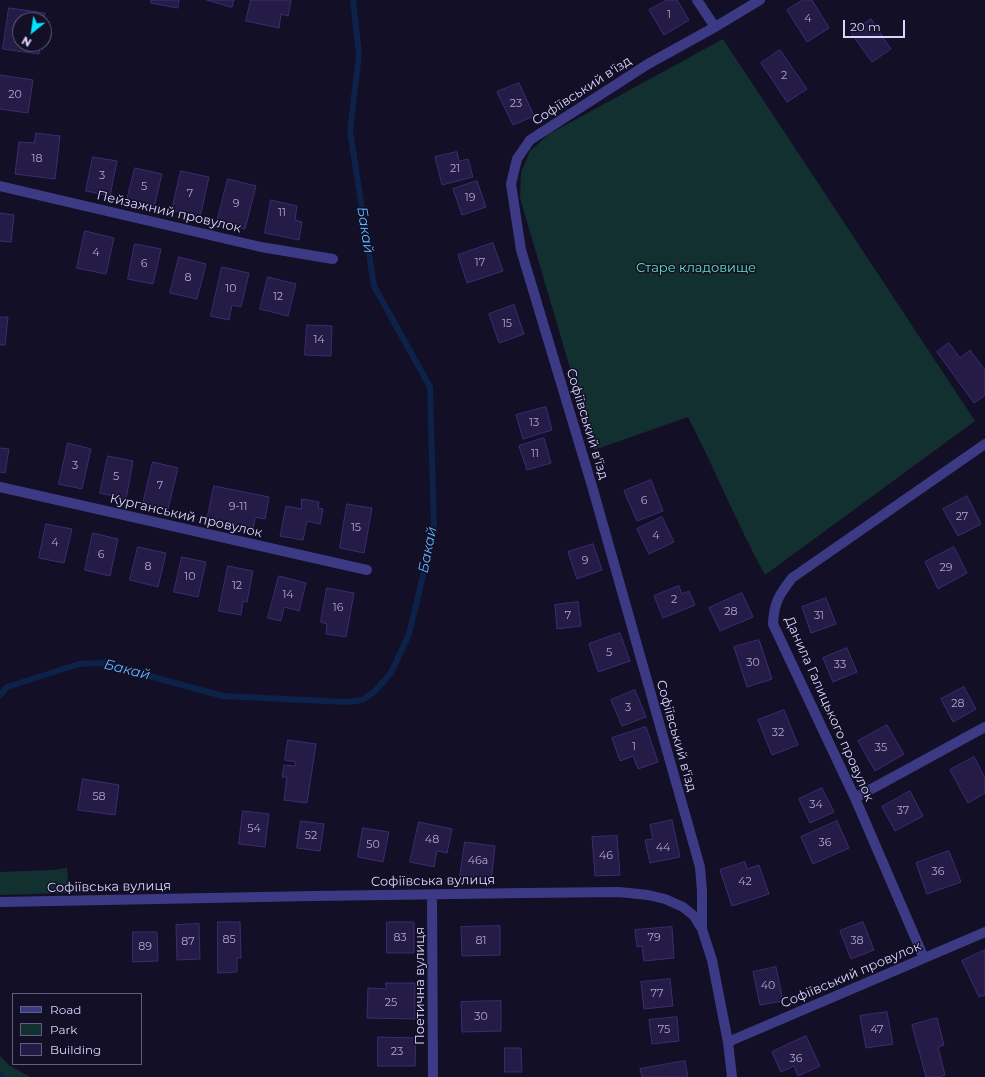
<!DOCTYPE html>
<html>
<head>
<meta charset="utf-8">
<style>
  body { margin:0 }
  #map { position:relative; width:985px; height:1077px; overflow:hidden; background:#130f26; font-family:Montserrat,sans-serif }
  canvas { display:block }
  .legend { position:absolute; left:12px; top:993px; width:130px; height:72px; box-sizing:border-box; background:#130f26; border:1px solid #625e7d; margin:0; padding:5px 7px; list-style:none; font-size:12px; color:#d9d4ff }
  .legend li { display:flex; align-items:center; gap:8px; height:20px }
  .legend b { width:20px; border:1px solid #625e7d }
  .north { position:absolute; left:12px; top:12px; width:40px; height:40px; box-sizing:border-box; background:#130f26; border:1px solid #625e7d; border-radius:50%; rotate:210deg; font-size:11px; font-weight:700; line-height:16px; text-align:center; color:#d9d4ff }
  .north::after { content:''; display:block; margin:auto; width:14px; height:18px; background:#00e5ff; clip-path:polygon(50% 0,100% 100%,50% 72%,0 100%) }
  .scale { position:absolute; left:843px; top:20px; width:62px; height:18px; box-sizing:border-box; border:2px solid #d9d4ff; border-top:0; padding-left:5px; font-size:12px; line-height:14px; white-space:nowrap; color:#d9d4ff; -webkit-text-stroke:3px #130f26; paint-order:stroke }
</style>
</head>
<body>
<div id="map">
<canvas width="985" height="1077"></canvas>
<ul class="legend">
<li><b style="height:5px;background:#3d3a85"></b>Road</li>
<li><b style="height:11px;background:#12302f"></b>Park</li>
<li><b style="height:11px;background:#241b47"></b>Building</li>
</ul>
<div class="north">N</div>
<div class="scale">20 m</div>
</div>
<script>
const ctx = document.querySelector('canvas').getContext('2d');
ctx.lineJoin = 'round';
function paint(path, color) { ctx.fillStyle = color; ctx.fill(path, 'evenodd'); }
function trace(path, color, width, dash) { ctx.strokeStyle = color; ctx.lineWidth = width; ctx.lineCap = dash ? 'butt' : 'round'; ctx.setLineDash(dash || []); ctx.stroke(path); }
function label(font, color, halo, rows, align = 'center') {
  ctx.font = font + ' Montserrat,sans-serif'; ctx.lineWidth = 3; ctx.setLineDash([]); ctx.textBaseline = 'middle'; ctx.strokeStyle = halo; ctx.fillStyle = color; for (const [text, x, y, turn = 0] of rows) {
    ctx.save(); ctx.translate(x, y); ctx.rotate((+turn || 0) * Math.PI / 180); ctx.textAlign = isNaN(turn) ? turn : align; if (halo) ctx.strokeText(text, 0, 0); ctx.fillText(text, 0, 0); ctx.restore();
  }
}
const green = new Path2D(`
  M723,39L975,421L765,575C737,524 715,469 688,417L594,450L520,198L521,172L530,151L549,134Z
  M67,868L69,893L0,895V872L53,870Z
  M0,1056L9,1065L30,1077H0Z`);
const stream = new Path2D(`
  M0,695L7,687L79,664L101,663L223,696L347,702L362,700L374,692L391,673L409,634L434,530L430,387L374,286L350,131L359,54L353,0
  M0,1075L2,1077`);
const building = new Path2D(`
  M151,0H179L178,8L151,3Z
  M207,0H234L232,7Z
  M251,0H291L288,16L281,14L279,28L246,21Z
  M667,0H677L689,20L664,35L649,10Z
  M803,0H812L829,28L807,42L787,10Z
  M9,8L45,13L44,20H20V44H40L39,54L3,49Z
  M871,19L891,49L872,62L851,33Z
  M780,50L807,89L787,102L761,63Z
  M0,75L33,80L28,113L0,109Z
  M519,83L534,116L513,125L497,92Z
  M36,133L60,136L55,179L15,174L19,142L34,143Z
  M457,152L459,161L468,159L473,177L442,185L435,157Z
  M93,157L117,161L110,196L86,191Z
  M135,168L162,174L154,207L127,200Z
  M181,171L209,177L200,217L172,210Z
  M228,179L256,186L245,229L217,222Z
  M477,181L486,207L462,215L453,189Z
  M271,200L297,206L295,220L302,222L299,240L265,233Z
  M0,213L14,215L11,242L0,241Z
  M85,231L114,238L106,274L77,268Z
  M493,243L503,271L467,283L458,255Z
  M135,244L161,249L153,284L128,279Z
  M179,257L206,264L197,299L170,293Z
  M222,267L249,273L241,307L232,305L229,320L211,316Z
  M268,277L296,284L288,316L260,309Z
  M514,305L524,334L499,343L489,314Z
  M0,317H8L5,345H0Z
  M307,325L332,326L331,356L305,355Z
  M949,343L960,358L970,350L985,370V395L974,403L937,352Z
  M546,407L552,430L523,439L516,415Z
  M544,438L551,463L527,470L519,446Z
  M68,443L91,449L82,489L59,484Z
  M0,448L9,449L5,473L0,472Z
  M108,456L133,461L126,499L100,493Z
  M153,462L178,468L168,509L143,504Z
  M651,480L663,511L637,521L624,491Z
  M214,486L269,497L265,519L255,517L253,530L207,521Z
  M967,496L981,524L958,536L943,509Z
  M302,499L319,502L318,508L323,509L320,524L307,521L303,540L280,536L286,506L301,509Z
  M347,504L372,508L364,553L340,548Z
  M662,517L674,542L649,554L637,529Z
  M46,524L72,529L64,563L39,558Z
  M93,533L118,539L110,576L85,570Z
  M593,544L602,570L577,579L568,552Z
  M138,547L166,553L158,587L130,580Z
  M954,547L967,573L938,589L925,562Z
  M182,557L206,562L198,597L174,592Z
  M228,566L253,571L247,602L243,601L241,615L219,611Z
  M279,576L306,583L299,611L284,607L281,621L268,618Z
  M679,586L682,594L689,591L695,605L663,618L654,596Z
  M327,588L354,593L346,637L326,634L327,624L321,622Z
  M742,593L753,617L720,631L709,608Z
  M826,598L836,624L811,633L802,607Z
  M578,602L581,626L557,629L555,605Z
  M620,633L630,661L598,672L589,644Z
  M759,640L772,679L747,687L734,647Z
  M847,648L857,672L833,682L823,658Z
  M964,687L976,709L953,722L941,699Z
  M635,690L646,717L622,726L611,700Z
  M784,710L798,745L772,755L758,720Z
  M887,725L904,754L875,771L858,741Z
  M646,727L658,762L638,769L633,756L620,761L612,738Z
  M288,740L316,744L307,803L284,800L287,777H282L284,765L295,766L296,762L285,760Z
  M974,757L985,778V793L968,803L950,770Z
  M83,779L119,785L115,815L78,810Z
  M822,788L834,812L810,823L799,799Z
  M910,791L923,816L895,831L882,807Z
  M243,811L269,814L265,847L239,844Z
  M672,820L680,857L650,863L645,840L653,839L650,825Z
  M301,821L324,824L320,851L297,848Z
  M837,821L849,848L813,864L801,837Z
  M419,822L452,829L447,853L437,851L434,867L410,862Z
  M363,828L389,832L383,862L358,857Z
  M617,836L620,875L595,876L592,837Z
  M465,842L495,846L491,881L460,877Z
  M949,851L961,882L927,894L916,863Z
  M745,862L747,869L759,865L769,894L732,906L720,870Z
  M218,922H240L241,958H237V972L218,973Z
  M387,922H414V953H387Z
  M863,922L874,950L851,959L840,931Z
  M199,924L200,959L177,960L176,925Z
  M500,926V955L462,956L461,927Z
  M672,927L674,958L644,961L642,946L637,947L635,930Z
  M133,932H157L158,961L133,962Z
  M985,950V995L979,997L962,961Z
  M776,967L783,1001L760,1005L753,972Z
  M670,979L673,1006L644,1009L641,982Z
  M386,983H415V1019L367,1018L368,988L386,989Z
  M501,1001V1031L462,1032L461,1002Z
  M887,1012L893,1044L866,1048L860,1016Z
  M677,1017L679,1041L652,1044L649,1020Z
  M937,1018L944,1045L938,1047L945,1075L939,1077H926L912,1025Z
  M806,1036L820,1066L798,1076L794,1066L781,1072L772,1052Z
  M378,1037L416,1038L415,1066H378Z
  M505,1048H521L522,1072H505Z
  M685,1061L688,1077H642L640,1069Z`);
const minor = new Path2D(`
  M697,0L715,27
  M0,186L261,247L333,259
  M0,487L367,570
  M855,798L985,727
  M432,895L433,1077
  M0,902L314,896L525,893L619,892L648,895L665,899L683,907L694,916L702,929L712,960L728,1042L732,1077
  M702,929V891L700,867L592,486L521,250L511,184L517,159L530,140L648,64L715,27L760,0
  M924,958L855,798L773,624C774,602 779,595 792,578L985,444
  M728,1042L985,932`);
const numberNames = [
  ["1",669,15],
  ["4",808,19],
  ["2",784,76],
  ["20",15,95],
  ["23",516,104],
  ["18",37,159],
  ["21",455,169],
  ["3",102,176],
  ["5",144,187],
  ["7",190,194],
  ["19",470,198],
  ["9",236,204],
  ["11",282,213],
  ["4",96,253],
  ["17",480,263],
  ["6",144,264],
  ["8",188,278],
  ["10",231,289],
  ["12",278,297],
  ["15",507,324],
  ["14",319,340],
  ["13",534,423],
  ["11",535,454],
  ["3",75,466],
  ["5",116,477],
  ["7",160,486],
  ["6",644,501],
  ["9-11",238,507],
  ["27",962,517],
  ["15",356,528],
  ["4",656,536],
  ["4",55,543],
  ["6",101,555],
  ["9",585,561],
  ["8",148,567],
  ["29",946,568],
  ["10",190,577],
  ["12",237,586],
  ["14",288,595],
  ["2",674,600],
  ["16",338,608],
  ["28",731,612],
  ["7",568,616],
  ["31",819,616],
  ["5",609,653],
  ["30",753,663],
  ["33",840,665],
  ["28",958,704],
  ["3",628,708],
  ["32",778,733],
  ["1",634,747],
  ["35",881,748],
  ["58",99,797],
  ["34",816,805],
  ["37",903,811],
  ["54",254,829],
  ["52",311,836],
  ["48",432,840],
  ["36",825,843],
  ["50",373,845],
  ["44",663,848],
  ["46",606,856],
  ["46а",478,861],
  ["36",938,872],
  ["42",745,882],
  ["83",400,938],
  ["79",654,938],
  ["85",229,940],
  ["81",481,941],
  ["38",857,941],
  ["87",188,942],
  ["89",145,947],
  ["40",768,986],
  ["77",657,994],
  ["25",391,1003],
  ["30",481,1017],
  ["75",664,1030],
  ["47",877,1030],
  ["23",397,1052],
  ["36",796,1059]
];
const streetNames = [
  ["Софіївський в'їзд",582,91,-33],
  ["Пейзажний провулок",169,212,13],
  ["Софіївський в'їзд",587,424,73],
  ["Курганський провулок",186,516,13],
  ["Данила Галицького провулок",829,709,66],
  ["Софіївський в'їзд",676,736,74],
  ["Софіївська вулиця",433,881,-1],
  ["Софіївська вулиця",109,887,-1],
  ["Софіївський провулок",851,975,-23],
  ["Поетична вулиця",420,986,-90]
];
const parkNames = [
  ["Старе кладовище",696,268]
];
const waterNames = [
  ["Бакай",365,230,81],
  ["Бакай",428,550,-79],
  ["Бакай",127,670,14]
];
paint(green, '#12302f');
trace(stream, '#0c2248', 6);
paint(building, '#241b47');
trace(building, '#3b2d73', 1);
trace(minor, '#3d3a85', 10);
label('11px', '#aca6d1', null, numberNames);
label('13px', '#d9d4ff', '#130f26', streetNames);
label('13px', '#5fe0c0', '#130f26', parkNames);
label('italic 14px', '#62b6ff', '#130f26', waterNames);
</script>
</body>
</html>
